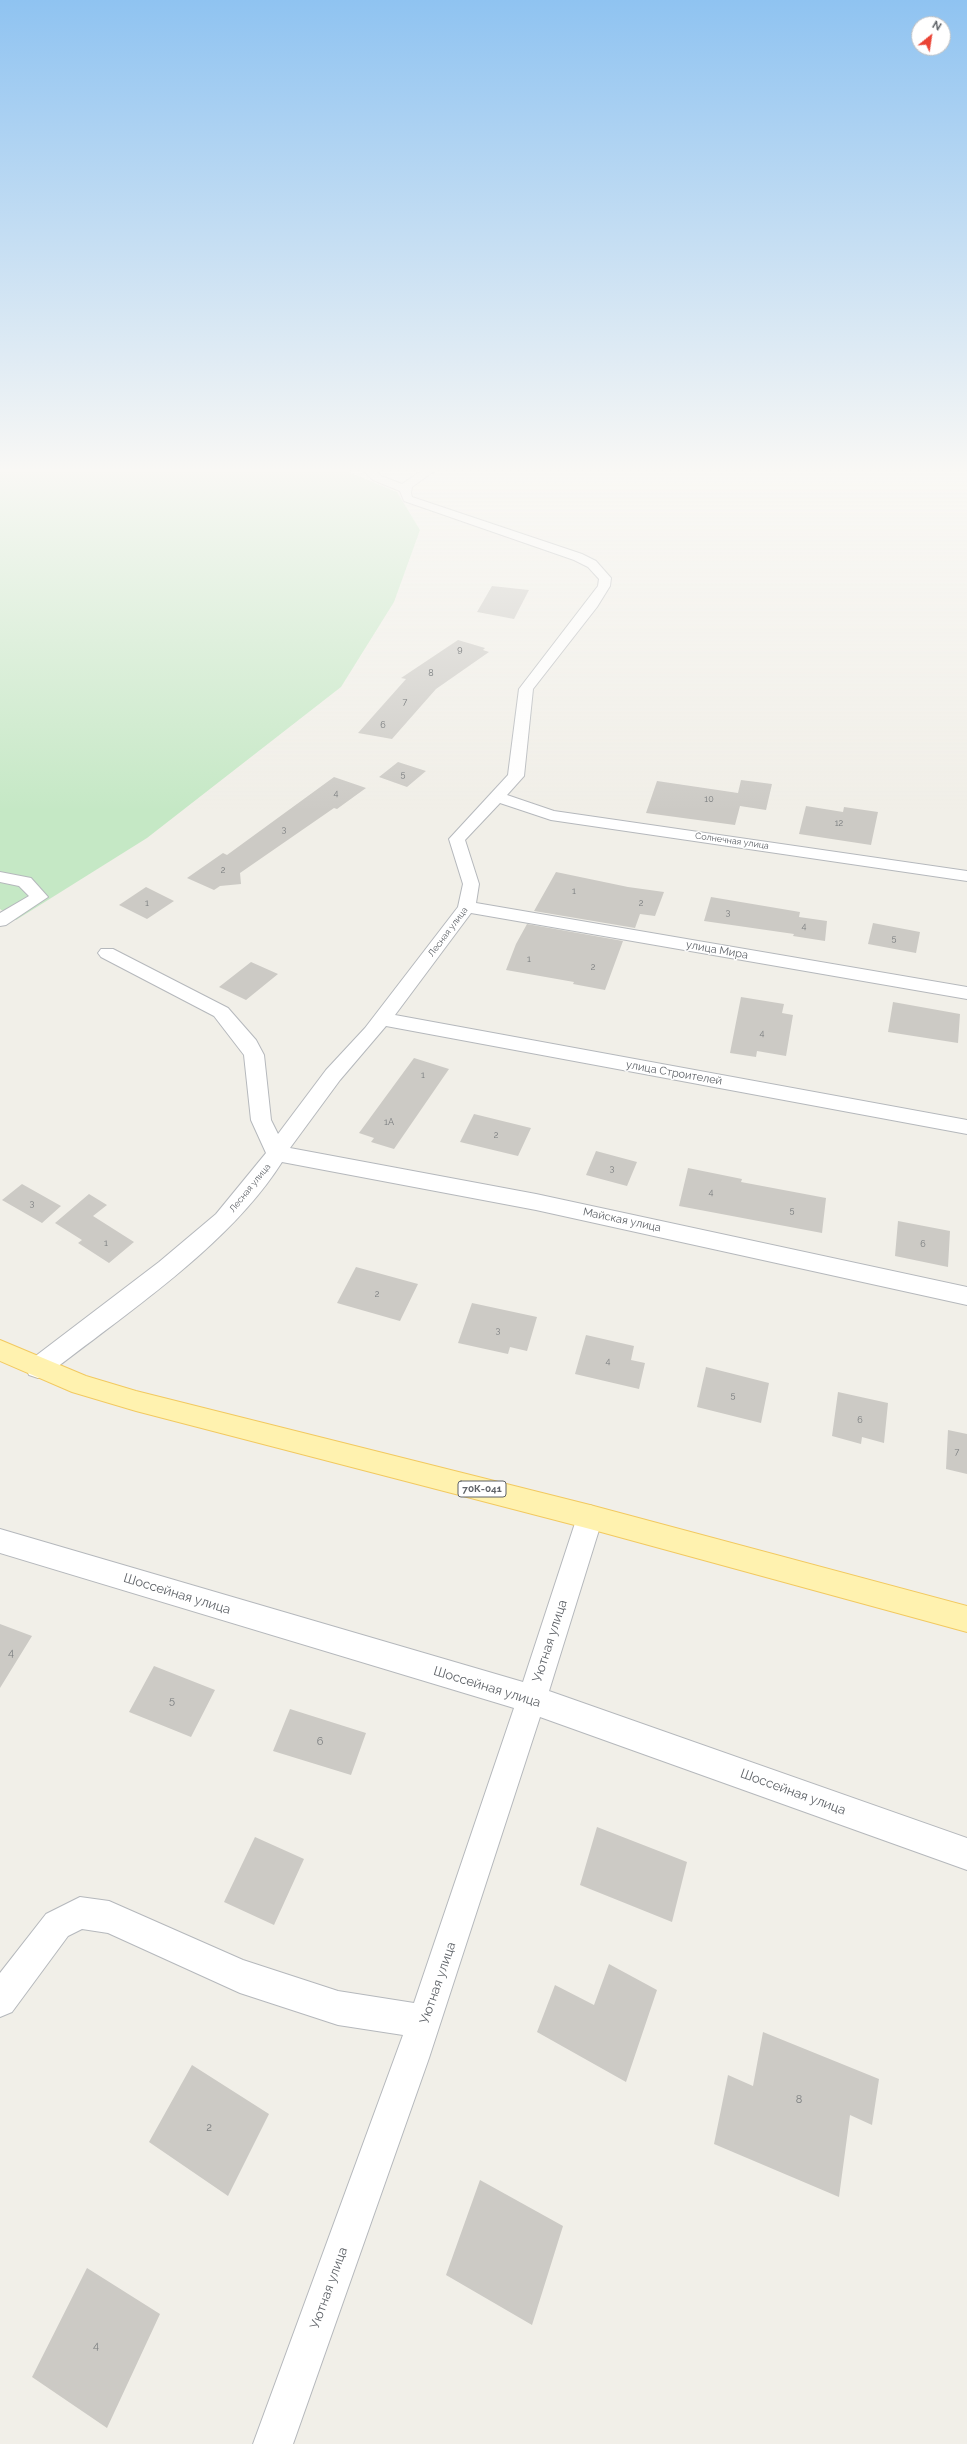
<!DOCTYPE html>
<html>
<head>
<meta charset="utf-8">
<style>
  body { margin:0 }
  #map { position:relative; width:967px; height:2444px; overflow:hidden; background:#f1efe8; font-family:Raleway,sans-serif }
  canvas { display:block }
  .north { position:absolute; left:911px; top:16px; width:40px; height:40px; box-sizing:border-box; background:#fff; border:1px solid #bfc1c3; border-radius:50%; rotate:30deg; font-size:11px; font-weight:700; line-height:16px; text-align:center; color:#5f6368 }
  .north::after { content:''; display:block; margin:auto; width:14px; height:18px; background:#ea4335; clip-path:polygon(50% 0,100% 100%,50% 72%,0 100%) }
</style>
</head>
<body>
<div id="map">
<canvas width="967" height="2444"></canvas>
<div class="north">N</div>
</div>
<script>
const ctx = document.querySelector('canvas').getContext('2d');
ctx.lineJoin = 'round';
function paint(path, color) { ctx.fillStyle = color; ctx.fill(path, 'evenodd'); }
function trace(path, color, width, dash) { ctx.strokeStyle = color; ctx.lineWidth = width; ctx.lineCap = dash ? 'butt' : 'round'; ctx.setLineDash(dash || []); ctx.stroke(path); }
function label(font, color, halo, rows, align = 'center') {
  ctx.font = font + ' Raleway,sans-serif'; ctx.lineWidth = 3; ctx.setLineDash([]); ctx.textBaseline = 'middle'; ctx.strokeStyle = halo; ctx.fillStyle = color; for (const [text, x, y, turn = 0] of rows) {
    ctx.save(); ctx.translate(x, y); ctx.rotate((+turn || 0) * Math.PI / 180); ctx.textAlign = isNaN(turn) ? turn : align; if (halo) ctx.strokeText(text, 0, 0); ctx.fillText(text, 0, 0); ctx.restore();
  }
}
const green = new Path2D(`
  M0,469H341L397,492L420,530L394,602L341,687L147,838L16,920L0,909Z`);
const building = new Path2D(`
  M492,586L529,590L514,619L477,612Z
  M458,640L485,648L483,650L489,652L436,689L392,739L358,733L406,679L401,678Z
  M398,762L426,771L407,787L379,777Z
  M334,777L366,788L337,809L334,808L240,873L241,884L220,886L214,890L187,878L223,853L227,855Z
  M741,780L772,784L766,810L740,806L735,825L646,813L657,781L738,793Z
  M806,806L843,812L844,807L878,812L871,845L799,834Z
  M556,872L628,887L664,892L655,916L640,914L635,928L534,911Z
  M146,887L174,901L147,919L119,905Z
  M711,897L800,912L799,917L827,921L825,941L793,936L794,934L704,921Z
  M873,923L920,932L916,953L868,944Z
  M527,924L623,941L605,990L573,984L574,982L506,970L516,944Z
  M251,962L278,974L246,1000L219,987Z
  M741,997L784,1004L782,1013L793,1015L786,1056L757,1051L756,1057L730,1053Z
  M893,1002L960,1014L958,1043L888,1032Z
  M414,1058L449,1069L394,1149L371,1142L374,1138L359,1133Z
  M474,1114L531,1128L518,1156L460,1142Z
  M596,1151L637,1162L627,1186L586,1175Z
  M688,1168L742,1179L741,1182L826,1198L822,1233L679,1206Z
  M22,1184L61,1206L42,1223L2,1200Z
  M89,1194L107,1205L93,1216L134,1242L109,1263L78,1243L82,1240L55,1223Z
  M898,1221L950,1231L948,1267L895,1256Z
  M356,1267L418,1284L400,1321L337,1303Z
  M472,1303L537,1317L527,1351L510,1347L508,1354L458,1343Z
  M586,1335L634,1346L631,1360L645,1363L639,1389L575,1374Z
  M706,1367L769,1383L761,1423L697,1407Z
  M838,1392L888,1403L884,1443L862,1437L861,1444L832,1436Z
  M948,1430L967,1434V1474L946,1469Z
  M0,1624L32,1636L0,1688Z
  M154,1666L215,1690L191,1737L129,1712Z
  M290,1709L366,1733L351,1775L273,1751Z
  M597,1827L687,1862L672,1922L580,1885Z
  M255,1837L304,1859L274,1925L224,1902Z
  M609,1964L657,1990L626,2082L537,2032L555,1985L594,2005Z
  M763,2032L879,2079L872,2125L850,2115L839,2197L714,2144L728,2075L753,2086Z
  M192,2065L269,2114L228,2196L149,2142Z
  M480,2180L563,2226L532,2325L446,2275Z
  M87,2268L160,2314L107,2428L32,2377Z`);
const minor = new Path2D(`
  M362,469H374L381,476L402,484L424,469H437L412,487L411,493L412,497L582,554L596,561L611,578L610,586L597,607L533,689L524,776L507,795L554,811L967,871V881L551,820L500,803L465,840L479,884L476,903L967,987V999L471,913L395,1015L967,1120V1134L386,1026L340,1080L290,1148L536,1194L967,1287V1305L536,1210L282,1162C229,1246 125,1314 47,1375L38,1378L29,1375L26,1368L29,1361L159,1262L216,1214L266,1153L251,1120L244,1055L214,1016L101,957L98,953L101,949H113L228,1008L256,1040L264,1055L271,1120L278,1134L326,1070L365,1028L458,907L463,884L449,839L508,775L519,689L598,586L599,579L588,567L574,560L404,501L400,491L373,480Z
  M0,872L31,878L48,897L6,925L0,926V913L29,896L19,886L0,882Z
  M590,1505L599,1509L603,1517L549,1691L967,1838V1870L540,1717L429,2058L293,2444H253L403,2035L338,2025L240,1993L108,1933L82,1929L68,1936L12,2012L0,2017V1973L46,1914L80,1897L109,1901L243,1960L338,1991L414,2003L514,1708L0,1553V1529L523,1682L577,1517L581,1509Z`);
const major = new Path2D(`
  M0,1340L86,1376L136,1391L590,1505L967,1606V1632L590,1529L136,1411L72,1392L0,1361Z`);
const numberNames = [
  ["9",460,649],
  ["8",431,673],
  ["7",405,702],
  ["6",383,725],
  ["5",403,774],
  ["4",336,793],
  ["10",709,799],
  ["12",839,823],
  ["3",284,829],
  ["2",223,870],
  ["1",574,891],
  ["1",147,903],
  ["2",641,903],
  ["3",728,912],
  ["4",804,926],
  ["5",894,938],
  ["1",529,959],
  ["2",593,967],
  ["4",762,1033],
  ["1",423,1075],
  ["1А",389,1122],
  ["2",496,1135],
  ["3",612,1168],
  ["4",711,1192],
  ["3",32,1203],
  ["5",792,1210],
  ["1",106,1243],
  ["6",923,1244],
  ["2",377,1294],
  ["3",498,1330],
  ["4",608,1361],
  ["5",733,1395],
  ["6",860,1420],
  ["7",957,1452]
];
const farStreetnames = [
  ["Солнечная улица",732,841,8],
  ["Лесная улица",448,932,-53],
  ["Лесная улица",250,1188,-51]
];
const shields = [
  [482,1489,48]
];
const shieldNames = [
  ["70К-041",482,1489]
];
const streetNames = [
  ["улица Мира",717,950,10],
  ["улица Строителей",674,1073,10],
  ["Майская улица",622,1220,12]
];
const nearNumbernames = [
  ["4",11,1653],
  ["5",172,1701],
  ["6",320,1742],
  ["8",799,2100],
  ["2",209,2128],
  ["4",96,2346]
];
const nearStreetnames = [
  ["Шоссейная улица",177,1594,17],
  ["Уютная улица",550,1641,-72],
  ["Шоссейная улица",487,1687,17],
  ["Шоссейная улица",793,1792,20],
  ["Уютная улица",438,1983,-71],
  ["Уютная улица",329,2288,-70]
];
paint(green, '#c5e8c5');
paint(building, '#cccac5');
trace(minor, '#b5b8bc', 2);
trace(major, '#f2c960', 2);
paint(minor, '#fff');
paint(major, '#fff2af');
const sky = ctx.createLinearGradient(0, 0, 0, 811);
sky.addColorStop(0, '#8fc3f1');
sky.addColorStop(0.58, '#f9f8f5');
sky.addColorStop(1, '#f9f8f500');
ctx.fillStyle = sky;
ctx.fillRect(0, 0, 967, 811);
label('9px', '#7a7d7f', null, numberNames);
label('9px', '#5f6368', '#fff', farStreetnames);
for (const [x, y, w] of shields) { const box = new Path2D(); box.roundRect(x - w / 2, y - 8, w, 16, 3); ctx.fillStyle = '#fff'; ctx.fill(box); trace(box, '#5f6368', 1); }
label('bold 10px', '#5f6368', null, shieldNames);
label('11px', '#5f6368', '#fff', streetNames);
label('11px', '#7a7d7f', null, nearNumbernames);
label('13px', '#5f6368', '#fff', nearStreetnames);
</script>
</body>
</html>
